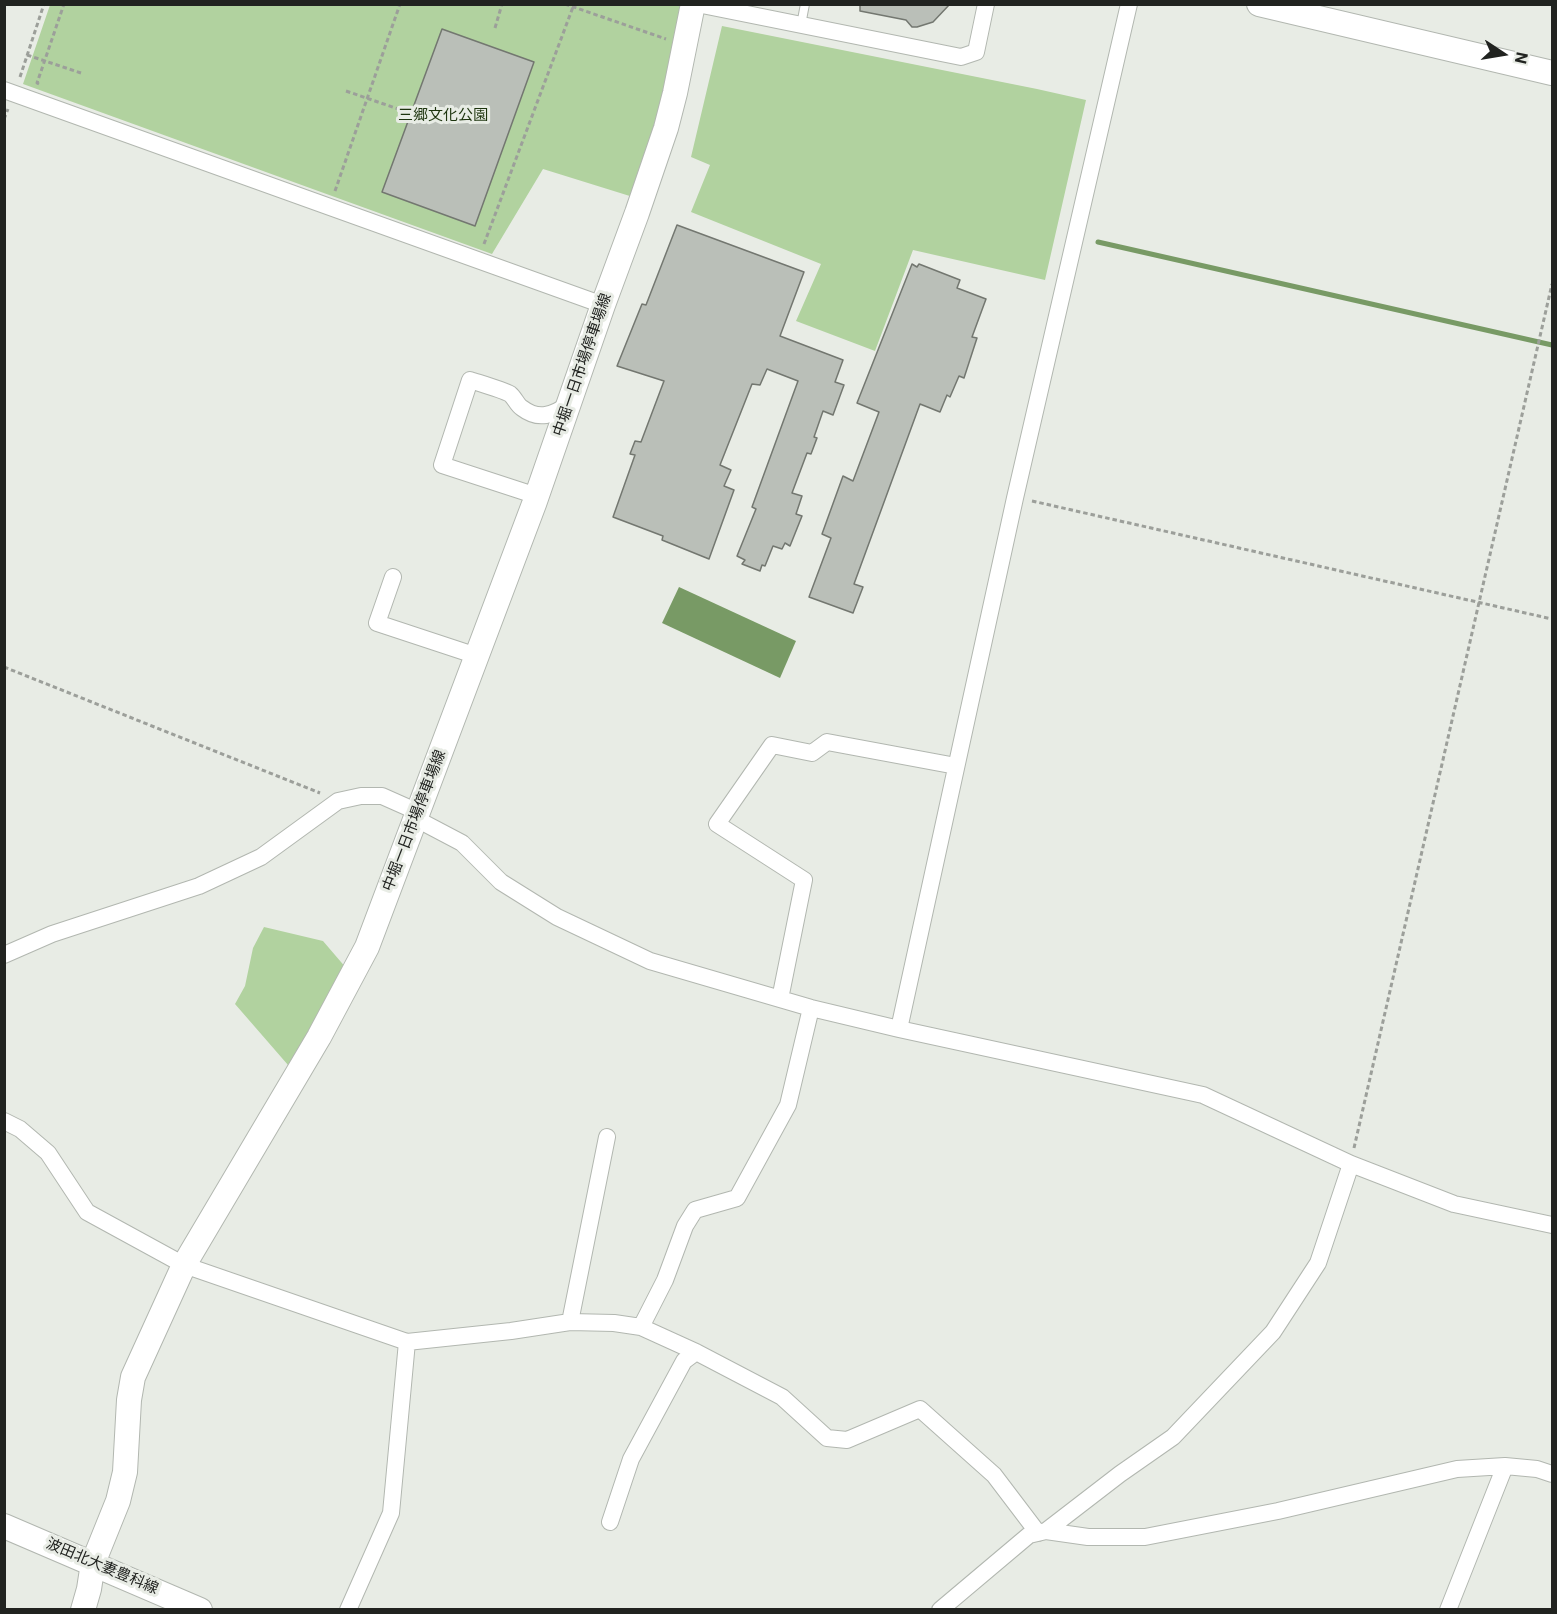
<!DOCTYPE html>
<html>
<head>
<meta charset="utf-8">
<style>
  body { margin:0 }
  #map { position:relative; width:1557px; height:1614px; overflow:hidden; background:#e8ece5; font-family:Roboto,sans-serif }
  canvas { display:block }
  .frame { position:absolute; inset:0; border:6px solid #212320; pointer-events:none }
  .north { position:absolute; left:1473px; top:24px; width:60px; height:60px; -webkit-text-stroke:4px #e8ece5; paint-order:stroke; rotate:102deg; font-size:16px; font-weight:700; line-height:24px; text-align:center; color:#212320 }
  .north::after { content:''; display:block; margin:auto; width:21px; height:27px; background:#212320; clip-path:polygon(50% 0,100% 100%,50% 72%,0 100%) }
</style>
</head>
<body>
<div id="map">
<canvas width="1557" height="1614"></canvas>
<div class="frame"></div>
<div class="north">N</div>
</div>
<script>
const ctx = document.querySelector('canvas').getContext('2d');
ctx.lineJoin = 'round';
function paint(path, color) { ctx.fillStyle = color; ctx.fill(path, 'evenodd'); }
function trace(path, color, width, dash) { ctx.strokeStyle = color; ctx.lineWidth = width; ctx.lineCap = dash ? 'butt' : 'round'; ctx.setLineDash(dash || []); ctx.stroke(path); }
function label(font, color, halo, rows, align = 'center') {
  ctx.font = font + ' Roboto,"Noto Sans JP",sans-serif'; ctx.lineWidth = 6; ctx.setLineDash([]); ctx.textBaseline = 'middle'; ctx.strokeStyle = halo; ctx.fillStyle = color; for (const [text, x, y, turn = 0] of rows) {
    ctx.save(); ctx.translate(x, y); ctx.rotate((+turn || 0) * Math.PI / 180); ctx.textAlign = isNaN(turn) ? turn : align; if (halo) ctx.strokeText(text, 0, 0); ctx.fillText(text, 0, 0); ctx.restore();
  }
}
const green = new Path2D(`
  M50,5H683L659,123L633,197L543,169L492,254L23,84Z
  M722,26L1037,89L1086,100L1045,280L913,250L875,351L796,321L821,264L691,212L710,165L691,157Z
  M264,927L323,941L347,969L288,1065L235,1004L245,986L253,948Z`);
const water = new Path2D(`
  M679,587L796,641L780,678L662,623Z`);
const stream = new Path2D(`
  M1098,242L1552,345`);
const building = new Path2D(`
  M860,4H950L933,22L917,27H912L906,20L860,11Z
  M442,29L534,62L475,226L382,192Z
  M677,225L804,272L780,336L843,360L835,382L844,385L833,415L823,411L814,437L817,438L811,454L807,453L792,493L802,496L796,514L802,516L790,546L785,543L782,549L773,546L765,566L762,565L760,571L742,564L745,560L737,556L756,509L752,507L798,381L767,369L760,385L752,384L720,465L731,470L724,486L734,490L709,559L662,540L663,536L613,517L635,455L630,454L635,441L641,442L664,381L617,366L642,304L646,305Z
  M912,264L917,267L919,264L960,280L957,288L986,299L972,337L977,338L964,378L959,376L950,397L947,395L940,412L920,404L854,584L863,587L853,613L809,597L831,538L822,534L843,476L853,481L879,412L857,403Z`);
const path = new Path2D(`
  M565,4L666,39
  M495,28L502,4
  M27,55L81,73
  M20,77L44,4
  M39,84L37,83L64,4
  M346,91L407,112
  M4,119L8,109
  M335,191L400,4
  M484,244L573,7
  M1032,501L1552,619
  M4,667L320,793
  M1354,1148L1552,284`);
const lane = new Path2D(`
  M801,25L805,4`);
const street = new Path2D(`
  M697,4L961,57L976,52L986,4
  M4,90L603,305
  M537,496L442,465L470,380C479,383 503,390 510,394C515,398 517,405 522,408C539,421 553,415 569,404
  M393,577L377,623L477,656
  M415,821L424,823L462,843L501,882L557,917L650,961L811,1008L899,1029L1203,1095L1351,1164L1454,1204L1552,1225
  M4,955L52,934L199,886L261,857L338,801L361,796H382L418,812
  M780,999L804,880L717,824L772,745L812,753L827,742L956,766
  M899,1029L1015,498L1129,4
  M4,1121L20,1129L48,1153L87,1212L184,1265L407,1342L511,1331L570,1322L614,1323L641,1327L696,1352L782,1397L827,1438L847,1440L920,1409L994,1475L1038,1533
  M570,1322L607,1137
  M641,1327L665,1280L685,1226L695,1210L737,1198L788,1105L811,1008
  M610,1522L631,1459L684,1361L696,1352
  M1046,1531L1120,1474L1173,1437L1273,1332L1318,1263L1351,1164
  M348,1610L391,1513L407,1342
  M940,1610L1029,1535L1046,1531L1088,1537H1145L1278,1511L1457,1469L1505,1466L1537,1469L1552,1474
  M1448,1610L1505,1466`);
const secondary = new Path2D(`
  M1259,4L1552,73
  M4,1526L200,1610
  M83,1610L89,1589L93,1563L118,1501L125,1472L129,1400L133,1377L184,1265L319,1037L367,947L534,504L603,305L637,213L666,128L675,93L693,4`);
const parkNames = [
  ["三郷文化公園",443,116]
];
const streetNames = [
  ["中堀一日市場停車場線",583,365,-71],
  ["中堀一日市場停車場線",415,821,-69],
  ["波田北大妻豊科線",102,1567,23]
];
paint(green, '#b1d29f');
paint(water, '#789a65');
trace(stream, '#789a65', 5);
paint(building, '#babfb8');
trace(building, '#737770', 1.5);
trace(lane, '#b2b7b0', 10);
trace(street, '#b2b7b0', 18);
trace(secondary, '#b2b7b0', 26);
trace(path, '#9c9f9a', 3, [4.5, 3]);
trace(lane, '#fff', 8);
trace(street, '#fff', 16);
trace(secondary, '#fff', 24);
label('15px', '#1d340e', '#e8ece5', parkNames);
label('15px', '#212320', '#e8ece5', streetNames);
</script>
</body>
</html>
